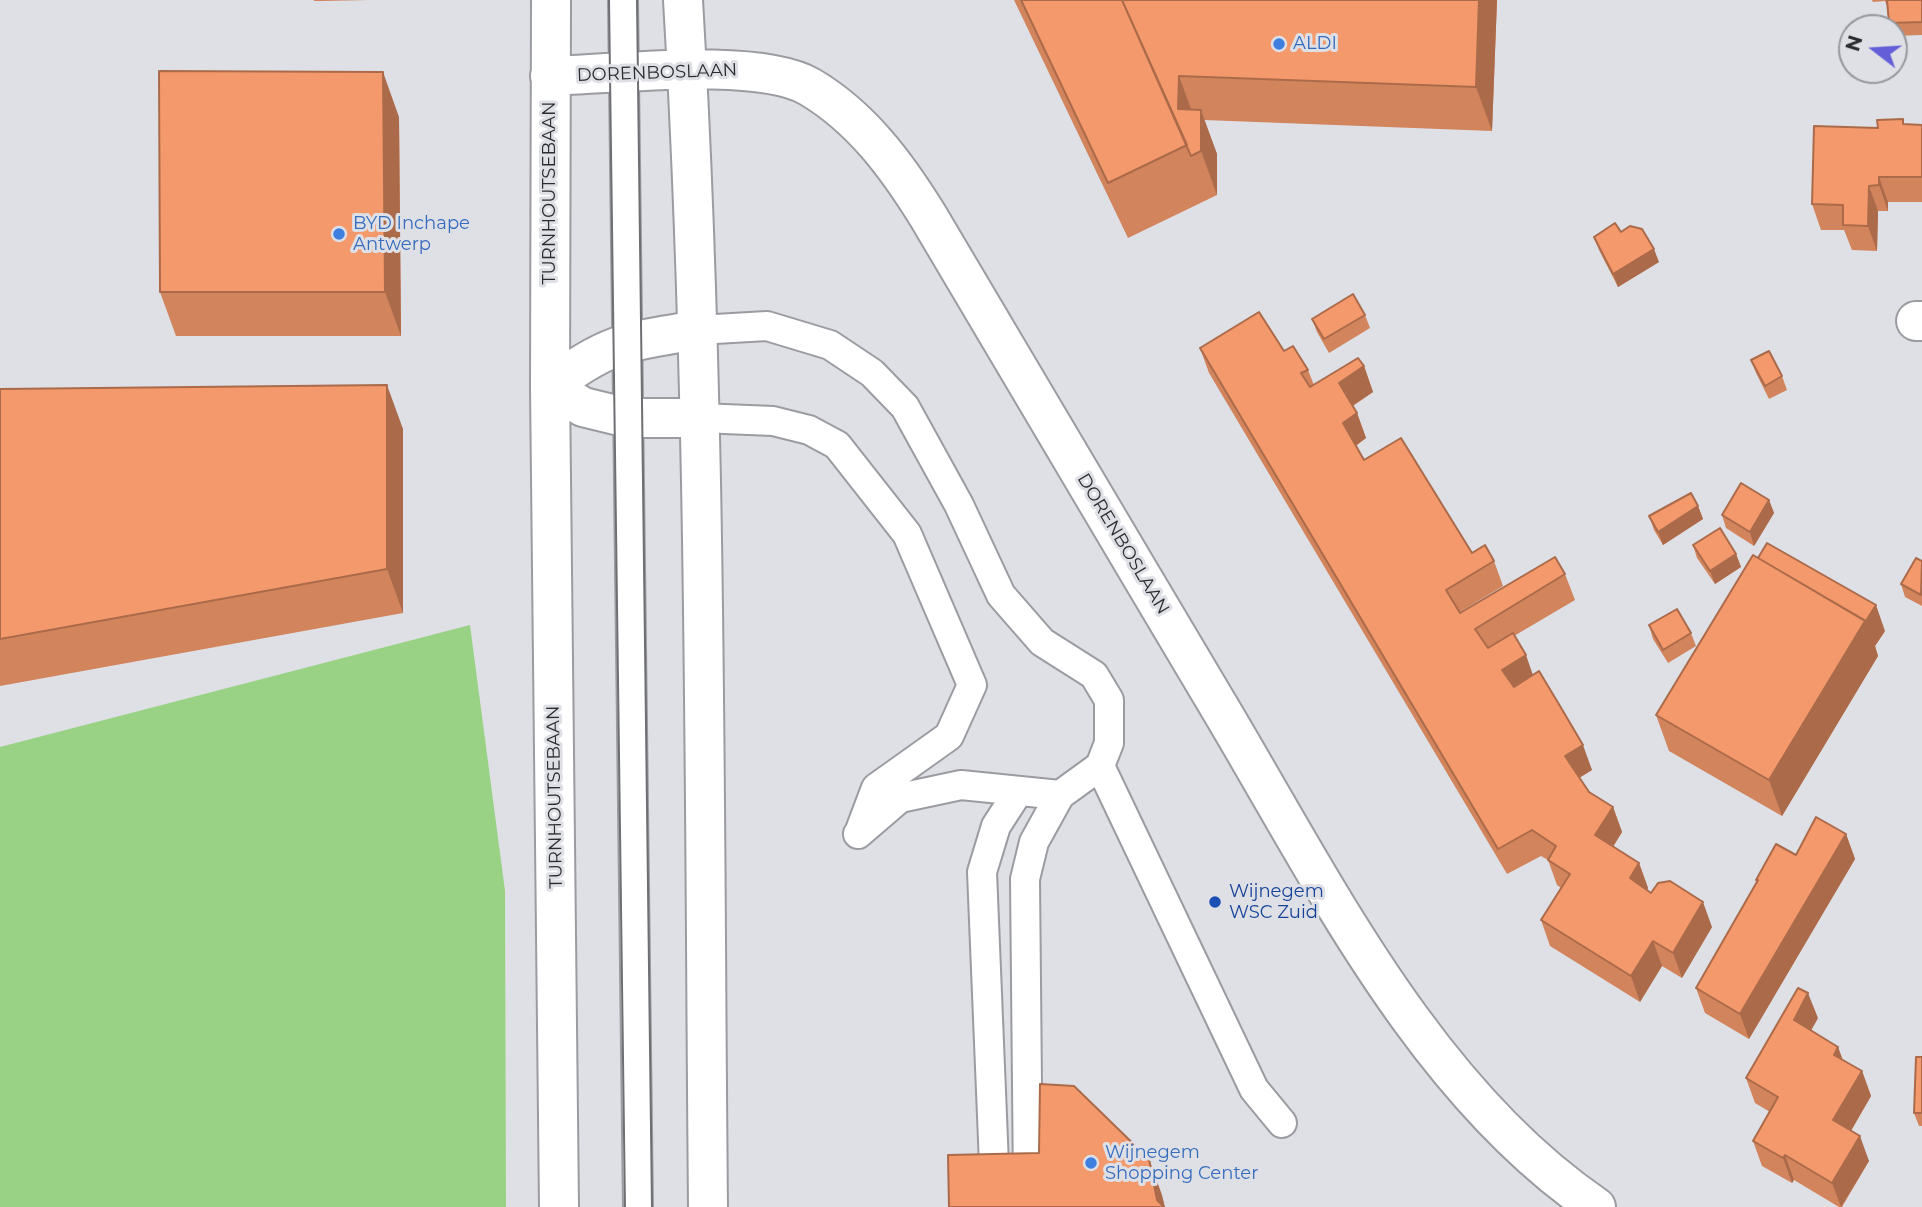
<!DOCTYPE html>
<html>
<head>
<meta charset="utf-8">
<style>
  body { margin:0 }
  #map { position:relative; width:1922px; height:1207px; overflow:hidden; background:#dee0e6; font-family:Montserrat,sans-serif }
  canvas { display:block }
  .north { position:absolute; left:1838px; top:14px; width:70px; height:70px; box-sizing:border-box; background:#dee0e6; border:2px solid #96989c; border-radius:50%; rotate:287deg; font-size:19px; font-weight:700; line-height:28px; text-align:center; color:#2b2c2e }
  .north::after { content:''; display:block; margin:auto; width:24px; height:32px; background:#645fd8; clip-path:polygon(50% 0,100% 100%,50% 72%,0 100%) }
</style>
</head>
<body>
<div id="map">
<canvas width="1922" height="1207"></canvas>
<div class="north">N</div>
</div>
<script>
const ctx = document.querySelector('canvas').getContext('2d');
ctx.lineJoin = 'round';
function paint(path, color) { ctx.fillStyle = color; ctx.fill(path, 'evenodd'); }
function trace(path, color, width, dash) { ctx.strokeStyle = color; ctx.lineWidth = width; ctx.lineCap = dash ? 'butt' : 'round'; ctx.setLineDash(dash || []); ctx.stroke(path); }
function label(font, color, halo, rows, align = 'center') {
  ctx.font = font + ' Montserrat,sans-serif'; ctx.lineWidth = 6; ctx.setLineDash([]); ctx.textBaseline = 'middle'; ctx.strokeStyle = halo; ctx.fillStyle = color; for (const [text, x, y, turn = 0] of rows) {
    ctx.save(); ctx.translate(x, y); ctx.rotate((+turn || 0) * Math.PI / 180); ctx.textAlign = isNaN(turn) ? turn : align; if (halo) ctx.strokeText(text, 0, 0); ctx.fillText(text, 0, 0); ctx.restore();
  }
}
const green = new Path2D(`
  M470,625L505,891L506,1207H0V747Z`);
const lane = new Path2D(`
  M623,0L638,1207
  M698,330L767,326L830,345L872,373L905,407L959,505L1001,595L1042,642L1094,675L1109,700V743L1100,766L1060,795L961,785L900,798L858,834
  M700,418L773,421L809,430L837,445L907,534L972,685L949,736L876,788L859,833
  M1100,766L1254,1089L1282,1123
  M1028,1188L1025,879L1034,842L1060,795
  M995,1189L982,872L996,826L1018,792`);
const street = new Path2D(`
  M550,76C612,74 759,57 810,87C862,118 897,166 928,216C1027,383 1125,549 1224,715C1326,887 1427,1092 1596,1207
  M1916,321H1922
  M698,330C629,341 606,343 550,387L583,407L628,418H700`);
const secondary = new Path2D(`
  M551,0L550,387L559,1207
  M683,0C707,402 704,805 708,1207`);
const tram = new Path2D(`
  M609,0L625,1207
  M637,0L652,1207`);
const wall = new Path2D(`
  M314,0H369L322,1H314Z
  M1014,0H1497L1492,131L1204,120L1217,154V195L1128,238Z
  M1872,0H1922V35L1894,36V28H1890L1889,23L1887,6L1885,1L1873,2Z
  M399,117L401,336H176L160,292Z
  M1905,124L1922,125V202H1888V211H1878L1877,251L1852,250L1844,230H1821L1812,204L1878,128Z
  M1621,232L1659,262L1618,287L1599,250L1594,237Z
  M1365,315L1370,328L1329,353L1317,332L1312,319Z
  M1200,348L1284,351L1308,370L1314,385L1364,366L1373,392L1353,406L1357,413L1366,438L1356,446L1364,460L1472,553L1494,561L1503,586L1460,612V613L1565,574L1575,600L1514,636L1533,675L1592,770L1579,778L1589,792L1613,807L1622,832L1613,847L1639,863L1648,888L1647,890L1712,927L1682,978L1662,966L1640,1002L1550,946L1541,920L1561,888L1557,885L1548,860L1541,856L1507,874L1209,373Z
  M1751,360L1782,376L1787,390L1769,399L1756,373Z
  M0,389L403,429V613L0,686Z
  M1769,500L1774,513L1754,546L1726,528L1722,515Z
  M1698,506L1703,519L1663,545L1654,530L1649,516Z
  M1693,545L1736,554L1741,567L1715,584L1697,558Z
  M1922,561V606L1905,597L1901,584Z
  M1649,625L1691,633L1696,646L1668,663L1653,639Z
  M1885,631L1875,646L1878,656L1782,816L1669,751L1656,715Z
  M1846,834L1855,859L1749,1039L1705,1013L1696,988L1757,883L1756,880L1796,855Z
  M1818,1018L1811,1030L1838,1047L1843,1060L1862,1071L1871,1096L1851,1131L1869,1161L1842,1207H1839L1794,1180L1792,1183L1762,1166L1753,1141L1770,1112L1755,1103L1746,1078Z
  M1922,1057V1126H1919L1914,1113Z`);
const shadedWall = new Path2D(`
  M1479,0H1497L1492,131L1476,87Z
  M383,72L399,117L401,336L385,292Z
  M1179,76L1195,120L1178,109Z
  M1201,110L1217,154V195L1201,151Z
  M1879,177L1888,202V211L1879,185Z
  M1869,186L1878,211L1877,251L1868,226Z
  M1654,249L1659,262L1618,287L1613,274Z
  M1364,366L1373,392L1349,408L1339,383Z
  M387,385L403,429V613L387,569Z
  M1357,413L1366,438L1352,448L1343,423Z
  M1769,500L1774,513L1754,546L1750,532Z
  M1698,506L1703,519L1663,545L1658,532Z
  M1736,554L1741,567L1715,584L1710,571Z
  M1876,605L1885,631L1875,646L1878,656L1782,816L1769,780L1865,621Z
  M1526,655L1535,681L1511,695L1502,670Z
  M1583,745L1592,770L1574,781L1565,756Z
  M1613,807L1622,832L1604,861L1595,835Z
  M1846,834L1855,859L1749,1039L1740,1014Z
  M1639,863L1648,888L1639,904L1630,878Z
  M1703,902L1712,927L1682,978L1673,953Z
  M1653,941L1662,966L1640,1002L1631,976Z
  M1808,993L1818,1018L1803,1045L1794,1020Z
  M1838,1047L1847,1073L1834,1055Z
  M1862,1071L1871,1096L1842,1146L1833,1120Z
  M1860,1136L1869,1161L1841,1207L1832,1183Z
  M1785,1155L1794,1180L1792,1183L1783,1158Z
  M1149,1159L1162,1195L1165,1207L1157,1200Z`);
const building = new Path2D(`
  M1021,0H1122L1187,145L1108,183Z
  M1122,0H1479L1476,87L1179,76L1178,109L1201,110V151L1191,156Z
  M1887,0H1922V22L1889,23Z
  M159,71L383,72L385,292H160Z
  M1903,119V124L1922,125V177H1879V185L1869,186L1868,226L1843,225V205L1812,204L1814,126L1878,128L1877,120Z
  M1615,223L1621,232L1630,226L1642,229L1654,249L1613,274L1594,237Z
  M1353,294L1365,315L1324,339L1312,319Z
  M1259,312L1284,351L1293,346L1308,370L1301,373L1310,387L1358,358L1364,366L1339,383L1357,413L1343,423L1364,460L1401,438L1472,553L1485,545L1494,561L1446,590L1460,613L1555,557L1565,574L1475,629L1488,648L1513,633L1526,655L1502,670L1514,687L1539,671L1560,706L1583,745L1565,756L1589,792L1613,807L1595,835L1639,863L1630,878L1651,893L1658,883L1670,881L1703,902L1673,953L1653,941L1631,976L1541,920L1570,874L1548,860L1556,846L1532,830L1498,849L1200,348Z
  M1769,351L1782,376L1765,386L1751,360Z
  M387,385V569L0,639V389Z
  M1741,483L1769,500L1750,532L1722,515Z
  M1691,493L1698,506L1658,532L1649,516Z
  M1720,528L1736,554L1710,571L1693,545Z
  M1767,543L1876,605L1866,621L1758,558Z
  M1753,555L1865,621L1769,780L1656,715Z
  M1916,558L1922,561L1921,595L1901,584Z
  M1677,609L1691,633L1663,650L1649,625Z
  M1816,817L1846,834L1740,1014L1696,988L1758,880H1756L1776,844L1796,855Z
  M1798,988L1808,993L1794,1020L1838,1047L1834,1055L1862,1071L1833,1120L1860,1136L1832,1183L1785,1155L1783,1158L1753,1141L1778,1097L1746,1078Z
  M1916,1057H1922V1113H1914Z
  M1040,1084L1074,1086L1149,1159L1157,1200L1164,1207H949L948,1155L1039,1153Z`);
const markers = [
  [1279,44,7,"#3f7fe0"],
  [339,234,7,"#3f7fe0"],
  [1215,902,7,"#1a4fb4"],
  [1091,1163,7,"#3f7fe0"]
];
const shopNames = [
  ["ALDI",1293,44],
  ["BYD Inchape",353,224],
  ["Antwerp",353,245],
  ["Wijnegem",1105,1153],
  ["Shopping Center",1105,1174]
];
const streetNames = [
  ["DORENBOSLAAN",657,73,-2],
  ["TURNHOUTSEBAAN",550,193,-90],
  ["DORENBOSLAAN",1123,544,59],
  ["TURNHOUTSEBAAN",555,797,-91]
];
const transitNames = [
  ["Wijnegem",1229,892],
  ["WSC Zuid",1229,913]
];
paint(green, '#9ad285');
trace(lane, '#9b9ca2', 32);
trace(street, '#9b9ca2', 42);
trace(secondary, '#9b9ca2', 42);
trace(lane, '#fff', 28);
trace(street, '#fff', 38);
trace(secondary, '#fff', 38);
trace(tram, '#6d6f72', 2);
paint(wall, '#d2845c');
paint(shadedWall, '#ab6b4b');
paint(building, '#f4996b');
trace(building, '#ab6b4b', 2);
for (const [x, y, r, color] of markers) { const dot = new Path2D(); dot.arc(x, y, r, 0, 2 * Math.PI); ctx.fillStyle = color; ctx.fill(dot); trace(dot, '#dee0e6', 2.5); }
label('18px', '#366cbe', '#dee0e6', shopNames, 'left');
label('18px', '#2b2c2e', '#dee0e6', streetNames);
label('18px', '#164399', '#dee0e6', transitNames, 'left');
</script>
</body>
</html>
